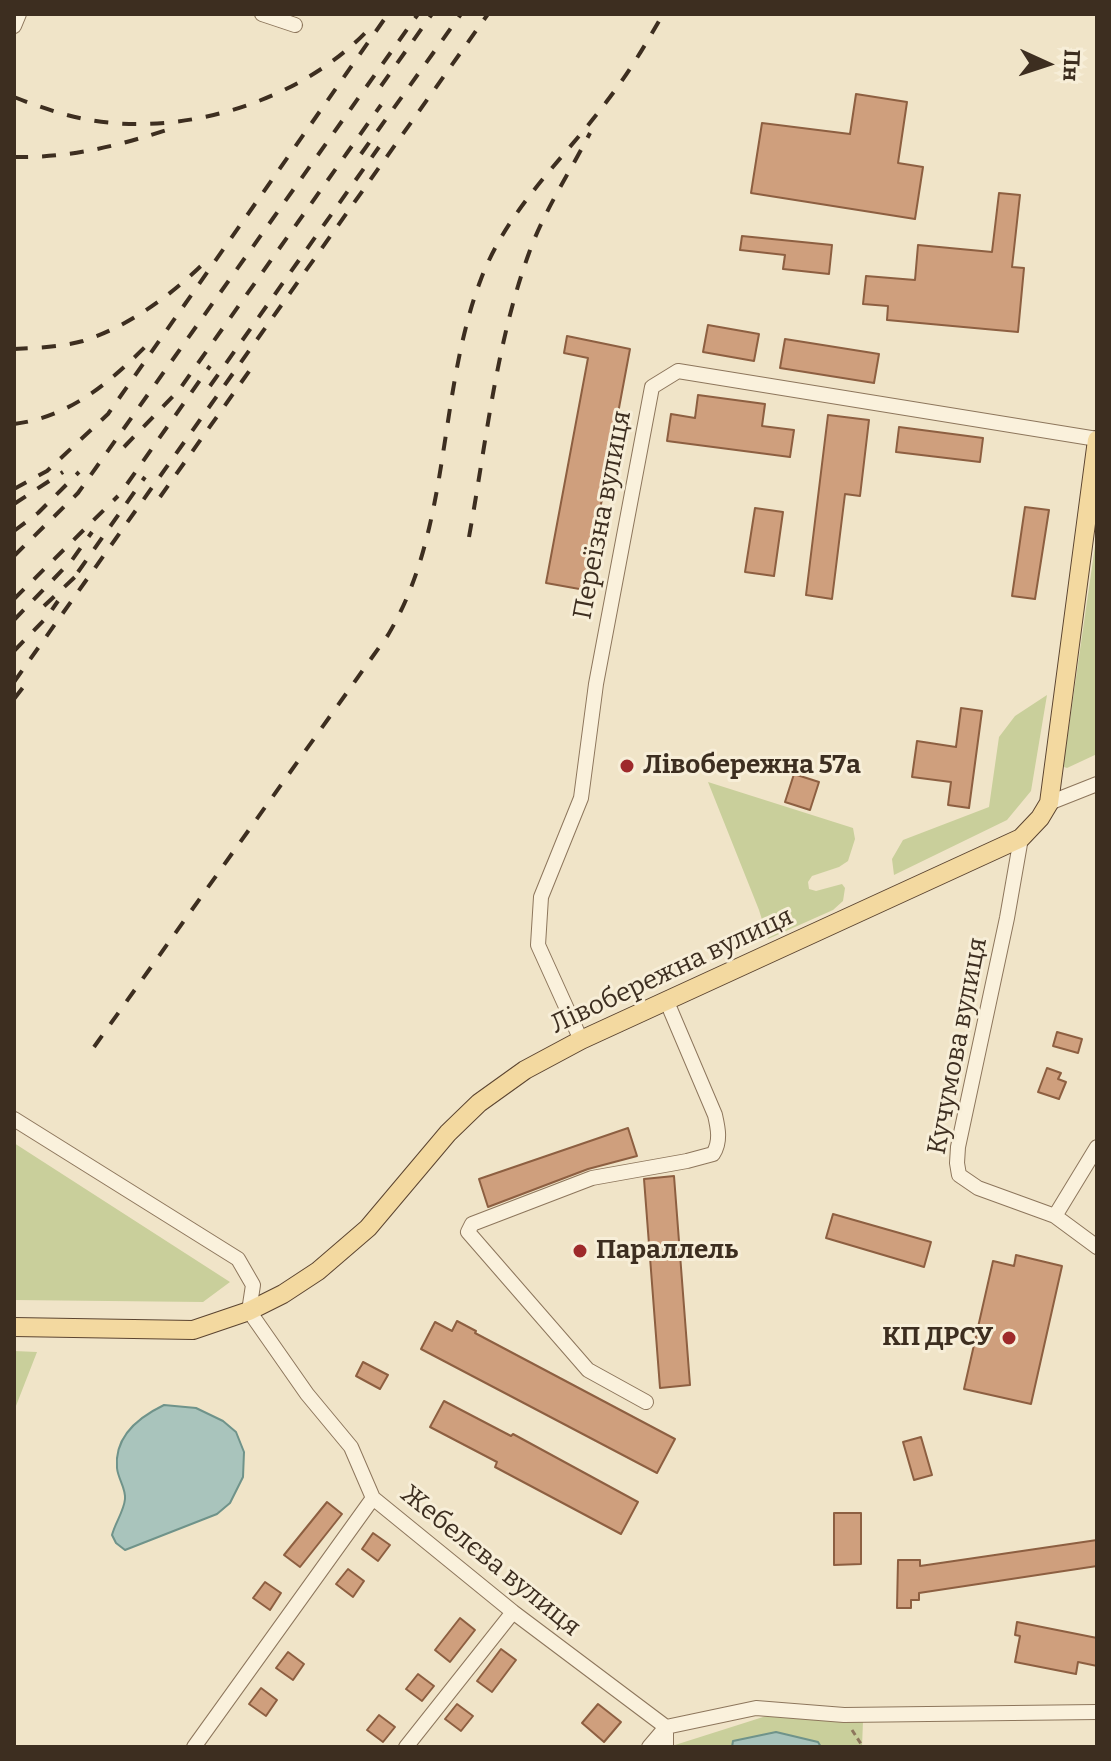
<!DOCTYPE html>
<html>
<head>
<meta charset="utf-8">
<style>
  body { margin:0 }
  #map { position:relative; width:1111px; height:1761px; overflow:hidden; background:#f0e4c8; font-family:Bitter,serif }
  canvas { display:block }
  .frame { position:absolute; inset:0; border:16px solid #3d2e20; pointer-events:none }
  .north { position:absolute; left:1007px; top:24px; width:80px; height:80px; -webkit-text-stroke:6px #f7eed8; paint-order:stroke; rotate:93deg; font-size:22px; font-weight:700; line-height:32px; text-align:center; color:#3d2e20 }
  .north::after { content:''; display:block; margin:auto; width:28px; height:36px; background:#3d2e20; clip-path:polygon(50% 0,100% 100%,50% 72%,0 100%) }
</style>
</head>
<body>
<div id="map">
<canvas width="1111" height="1761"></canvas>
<div class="frame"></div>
<div class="north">Пн</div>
</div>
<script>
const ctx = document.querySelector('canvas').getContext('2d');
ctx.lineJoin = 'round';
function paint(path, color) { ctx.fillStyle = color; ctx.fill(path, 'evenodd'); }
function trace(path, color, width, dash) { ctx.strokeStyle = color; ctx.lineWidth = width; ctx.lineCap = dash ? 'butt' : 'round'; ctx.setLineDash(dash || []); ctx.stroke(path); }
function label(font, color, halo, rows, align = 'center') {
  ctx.font = font + ' Bitter,serif'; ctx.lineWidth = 6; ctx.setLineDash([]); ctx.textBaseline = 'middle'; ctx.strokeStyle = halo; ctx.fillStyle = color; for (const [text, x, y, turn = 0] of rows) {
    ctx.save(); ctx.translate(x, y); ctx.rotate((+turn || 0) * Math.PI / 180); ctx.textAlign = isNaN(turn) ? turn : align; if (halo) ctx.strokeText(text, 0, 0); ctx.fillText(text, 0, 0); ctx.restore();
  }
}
const green = new Path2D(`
  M1097,532V754L1067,768L1064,767V761Z
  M1047,695L1031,791L1007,820L894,875L892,859L903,840L989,807L999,737L1015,716Z
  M708,782L853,828L855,839L848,861L839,867L812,876L808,882L809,889L816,891L842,884L845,888L843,901L833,910L768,939L759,910Z
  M14,1143L230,1282L203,1302L14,1300Z
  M14,1351L37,1352L14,1411Z
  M782,1711L863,1721L862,1747H675V1745Z`);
const water = new Path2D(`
  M164,1405L196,1408L223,1421L236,1432L244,1452L243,1477L230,1503L217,1514L125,1550L116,1543L112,1535C115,1523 124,1511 125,1499C126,1488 118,1479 117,1468C114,1436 139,1417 164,1405Z
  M776,1732L818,1742L821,1747H732L733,1741Z`);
const building = new Path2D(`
  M856,94L907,102L898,163L923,167L915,219L751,193L762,123L850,134Z
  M999,193L1020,195L1012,267L1024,268L1018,332L887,320L888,306L863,304L866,276L915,280L918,245L992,252Z
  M742,236L832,245L829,274L783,269L785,255L740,250Z
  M708,325L759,334L754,361L703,352Z
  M567,336L630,349L585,590L546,583L588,358L564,353Z
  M785,339L879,354L874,383L780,368Z
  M698,395L765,404L762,426L794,430L790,457L667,441L671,414L695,418Z
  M828,415L869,420L860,496L845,494L832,599L806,595Z
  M899,427L983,438L980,462L896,452Z
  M1025,507L1049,510L1035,599L1012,596Z
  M755,508L783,512L774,576L745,572Z
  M961,708L982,711L969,808L948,805L951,782L912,777L917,741L956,747Z
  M794,774L819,782L810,810L785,802Z
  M1057,1032L1082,1039L1078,1053L1053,1046Z
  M1047,1068L1061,1073L1058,1079L1066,1082L1059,1099L1038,1092Z
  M628,1128L637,1156L588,1169L488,1207L479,1179Z
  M674,1176L690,1385L660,1388L644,1179Z
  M833,1214L931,1242L924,1267L826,1238Z
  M1016,1255L1062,1266L1031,1404L964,1389L993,1261L1014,1266Z
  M457,1321L476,1331L475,1333L675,1439L657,1473L421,1349L435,1322L452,1331Z
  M363,1362L388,1375L380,1389L356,1376Z
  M444,1401L511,1436L513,1434L638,1502L621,1534L495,1467L497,1462L430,1427Z
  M921,1437L932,1475L914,1480L903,1442Z
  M327,1502L342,1514L300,1567L284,1555Z
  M834,1513H861V1564L834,1565Z
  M373,1533L390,1545L378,1561L362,1549Z
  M1097,1540V1566L919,1593V1600H911V1608H897L898,1560H920V1566Z
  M348,1569L364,1581L353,1597L336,1584Z
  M265,1582L281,1593L270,1610L253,1598Z
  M460,1618L475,1630L450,1662L435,1650Z
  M1017,1622L1097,1638V1666L1078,1662L1076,1674L1015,1662L1020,1636L1015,1635Z
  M501,1649L516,1660L492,1692L477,1681Z
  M288,1652L304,1664L293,1680L276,1668Z
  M418,1674L434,1686L422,1701L406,1689Z
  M261,1688L277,1700L266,1716L249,1704Z
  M457,1704L473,1716L461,1731L445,1719Z
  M598,1704L621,1722L604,1742L582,1723Z
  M379,1715L395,1727L383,1742L367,1730Z`);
const path = new Path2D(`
  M852,1730L863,1747`);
const minor = new Path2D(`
  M262,14L295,25
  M14,26L19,14
  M1049,803L1097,784
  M1021,838L1007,918L958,1147L957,1163L959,1175L978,1188L1055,1216L1097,1147
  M581,1040L538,945L541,897L581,798L596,684L652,387L678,371L1097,439
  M14,1119L238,1259L253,1285L249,1311L307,1394L351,1447L373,1498L513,1612L666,1727V1747
  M1055,1216L1097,1247
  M646,1402L588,1370L468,1232L472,1224L592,1178L687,1161L713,1154C721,1142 718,1128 715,1115L667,1002
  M194,1747L373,1498
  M406,1747L513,1612
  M649,1747L666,1727L756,1708L844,1715L1097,1712`);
const major = new Path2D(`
  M14,1327L193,1330L249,1311L283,1294L318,1271L368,1228L448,1133L479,1103L525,1070L581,1040L1021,838L1040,818L1049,803L1097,440`);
const rail = new Path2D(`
  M381,86L432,14
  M14,97C37,106 60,114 84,119C181,138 299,102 367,31
  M361,154L461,14
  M14,157C73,158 121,145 176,127
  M14,349C36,348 61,347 83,341C130,326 173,294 208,259
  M210,386L379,147
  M14,424C69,417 108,384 146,346
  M124,447L179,390L381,105
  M127,484L210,366
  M14,489L47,471L108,414L388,14
  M160,497L250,370
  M14,504L63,472
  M14,531L38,513L79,472
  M469,537C486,444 496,343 529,253C544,211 570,172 590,133
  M14,556L78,493L418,14
  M78,572L145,477
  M14,599L118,496
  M44,606L76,576
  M14,620L72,560L92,532
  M14,651L47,617L58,601
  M14,682L488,14
  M14,699L31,677
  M94,1047L388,635C452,528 437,394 481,279C508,208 563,160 607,101C628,74 646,44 663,14`);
const markers = [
  [627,766,8,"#9e2a2b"],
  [580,1251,8,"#9e2a2b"],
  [1009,1338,8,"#9e2a2b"]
];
const streetNames = [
  ["Переїзна вулиця",603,515,-79],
  ["Лівобережна вулиця",672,971,-25],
  ["Кучумова вулиця",958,1046,-79],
  ["Жебелєва вулиця",490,1561,39]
];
const poiNames = [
  ["Лівобережна 57а",643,766],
  ["Параллель",596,1251],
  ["КП ДРСУ",993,1338,"right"]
];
paint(green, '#c9cf9b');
paint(water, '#a9c4bc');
trace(water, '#6f938a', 2);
paint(building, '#cf9f7d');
trace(building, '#8d5f41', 2);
trace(minor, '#8d765c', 16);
trace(major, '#5b4430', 20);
trace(path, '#8d765c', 3, [6, 4]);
trace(minor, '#faf1dc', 14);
trace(major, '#f3d9a0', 18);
trace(rail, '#3d2e20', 4, [14, 14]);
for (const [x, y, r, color] of markers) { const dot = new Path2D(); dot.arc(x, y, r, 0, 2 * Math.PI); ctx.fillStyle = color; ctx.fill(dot); trace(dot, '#f7eed8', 3); }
label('26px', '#3d2e20', '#f7eed8', streetNames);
label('bold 26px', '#3d2e20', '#f7eed8', poiNames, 'left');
</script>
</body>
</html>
